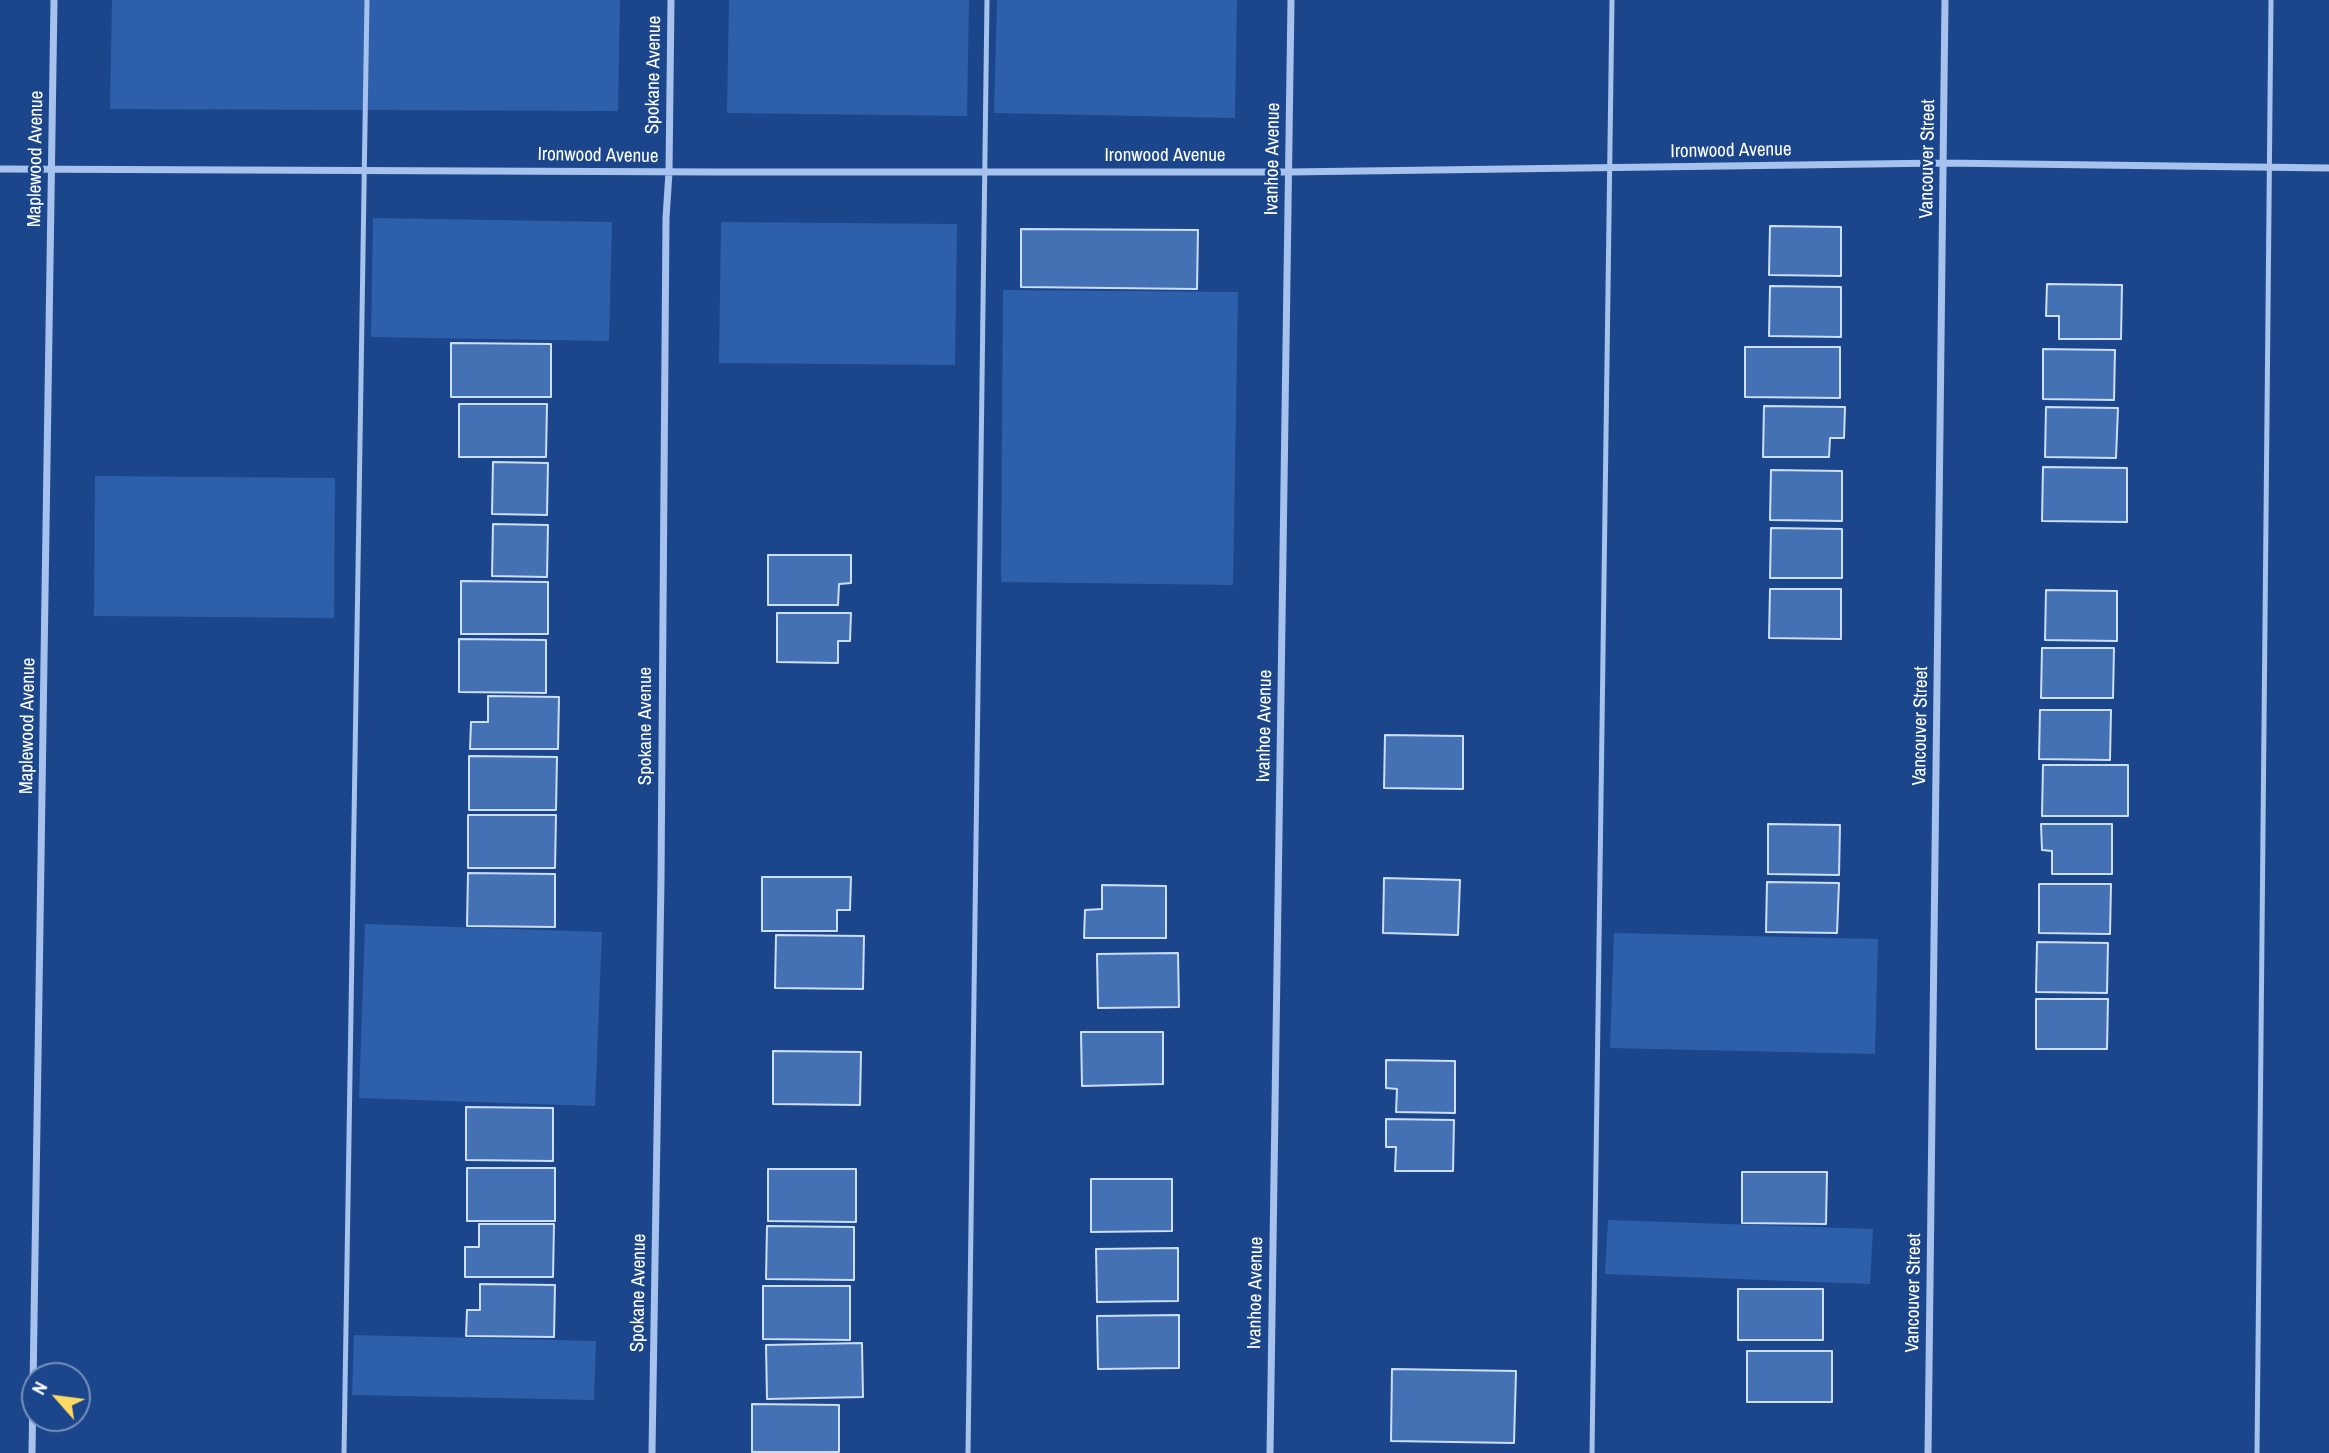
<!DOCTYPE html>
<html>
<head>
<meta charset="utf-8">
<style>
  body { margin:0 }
  #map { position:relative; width:2329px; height:1453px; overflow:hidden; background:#1b468c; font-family:"Archivo Narrow",sans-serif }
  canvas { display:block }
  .north { position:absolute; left:21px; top:1362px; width:70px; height:70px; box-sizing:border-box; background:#1b468c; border:2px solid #7690ba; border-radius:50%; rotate:298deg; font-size:19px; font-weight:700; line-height:28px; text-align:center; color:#fff }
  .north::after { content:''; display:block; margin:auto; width:24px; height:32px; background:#feda63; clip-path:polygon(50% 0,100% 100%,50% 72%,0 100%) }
</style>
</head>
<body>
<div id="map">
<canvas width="2329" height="1453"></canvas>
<div class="north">N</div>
</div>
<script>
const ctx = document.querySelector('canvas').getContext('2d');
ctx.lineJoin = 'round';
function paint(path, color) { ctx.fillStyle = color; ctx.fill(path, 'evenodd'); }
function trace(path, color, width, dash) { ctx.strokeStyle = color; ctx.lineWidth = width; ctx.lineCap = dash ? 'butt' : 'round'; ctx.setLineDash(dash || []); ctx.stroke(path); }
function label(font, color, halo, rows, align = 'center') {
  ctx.font = font + ' "Archivo Narrow",sans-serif'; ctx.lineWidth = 6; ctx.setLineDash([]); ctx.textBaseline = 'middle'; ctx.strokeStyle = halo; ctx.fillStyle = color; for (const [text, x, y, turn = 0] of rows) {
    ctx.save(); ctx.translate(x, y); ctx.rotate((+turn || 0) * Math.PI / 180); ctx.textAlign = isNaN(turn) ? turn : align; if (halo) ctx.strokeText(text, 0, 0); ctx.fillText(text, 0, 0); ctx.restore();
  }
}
const green = new Path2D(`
  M112,0H620L618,111L110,109Z
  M729,0H969L967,116L727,113Z
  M997,0H1237L1235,118L994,113Z
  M373,218L612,222L609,341L371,337Z
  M721,222L957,224L955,365L719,363Z
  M1003,290L1238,292L1233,585L1001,582Z
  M95,476L335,478L334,618L94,616Z
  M365,924L602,932L595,1106L359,1098Z
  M1614,933L1878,939L1875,1054L1610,1048Z
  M1608,1220L1873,1229L1870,1284L1605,1274Z
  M354,1335L596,1341L594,1400L352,1395Z`);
const building = new Path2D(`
  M1770,226L1841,227V276L1769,275Z
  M1021,229L1198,230L1197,289L1021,287Z
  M2047,284L2122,285L2121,339H2059V316H2046Z
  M1770,286L1841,287V337L1769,336Z
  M451,343L551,344V397H451Z
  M1745,347H1840V398L1745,397Z
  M2043,349L2115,350L2114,400L2043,399Z
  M459,404H547L546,457H459Z
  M1764,406L1845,407L1844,438H1830L1829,457H1763Z
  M2046,407L2118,408L2116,458L2045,457Z
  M493,462L548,463L547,515L492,514Z
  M2043,467L2127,468V522L2042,521Z
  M1771,470L1842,471V521L1770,520Z
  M493,524L548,525L547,577L492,576Z
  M1771,528L1842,529V578H1770Z
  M768,555H851V583L839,584L838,605H768Z
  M461,581L548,582V634H461Z
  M1770,589H1841V639L1769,638Z
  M2046,590L2117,591V641L2045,640Z
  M777,613H851L850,641H838V663L777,662Z
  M459,639L546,640V693L459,692Z
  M2042,648H2114L2113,698H2041Z
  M488,696L559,697L558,749H470L471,722H488Z
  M2040,710H2111L2110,760L2039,759Z
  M1385,735L1463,736V789L1384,788Z
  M469,756L557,757L556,810H469Z
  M2043,765H2128V816H2042Z
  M468,815H556L555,868H468Z
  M1768,824L1840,825L1839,875L1768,874Z
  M2041,824H2112V874H2052V851L2042,850Z
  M468,873L555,874V927L467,926Z
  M762,877H851L850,910H837V931H762Z
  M1384,878L1460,880L1458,935L1383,933Z
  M1767,882L1839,883L1837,933L1766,932Z
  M2039,884H2111L2110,934L2039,933Z
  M1102,885L1166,886V938H1084L1085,910L1102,909Z
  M776,935L864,936L863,989L775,988Z
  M2037,942L2108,943L2107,993L2036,992Z
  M1178,953L1179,1007L1098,1008L1097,954Z
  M2036,999H2108L2107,1049H2036Z
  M1081,1032H1163V1084L1082,1086Z
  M773,1051L861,1052L860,1105L773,1104Z
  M1386,1060L1455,1061V1113L1396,1112L1397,1089L1386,1088Z
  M466,1107L553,1108V1161L466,1160Z
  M1386,1119L1454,1120L1453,1171H1395L1396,1147H1386Z
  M467,1168H555V1221H467Z
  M768,1169H856V1222L768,1221Z
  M1742,1172H1827L1826,1224L1742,1223Z
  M1091,1179H1172V1231L1091,1232Z
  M479,1224H554L553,1277H465V1247H479Z
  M767,1226L854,1227V1280L766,1279Z
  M1178,1248V1301L1097,1302L1096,1249Z
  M480,1284L555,1285L554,1337L466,1336L467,1310H480Z
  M763,1286H850V1340L763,1339Z
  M1738,1289H1823V1340H1738Z
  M1179,1315V1368L1098,1369L1097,1316Z
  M862,1343L863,1397L767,1399L766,1345Z
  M1747,1351H1832V1402H1747Z
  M1392,1369L1516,1371L1514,1443L1391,1441Z
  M752,1404L839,1405V1452H752Z`);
const service = new Path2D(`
  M344,1453L367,0
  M968,1453L987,0
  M1592,1453L1612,0
  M2257,1453L2271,0`);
const minor = new Path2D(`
  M0,169L717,172H1289L1943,163L2329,168
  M32,1453L54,0
  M652,1453L661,879L666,218L669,172L671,0
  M1270,1453L1291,0
  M1928,1453L1945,0`);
const streetNames = [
  ["Spokane Avenue",654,75,-89],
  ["Ironwood Avenue",1731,151,-1],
  ["Ironwood Avenue",598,156,1],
  ["Ironwood Avenue",1165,156],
  ["Maplewood Avenue",36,159,-89],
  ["Ivanhoe Avenue",1273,159,-89],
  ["Vancouver Street",1928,159,-89],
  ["Maplewood Avenue",28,726,-89],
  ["Spokane Avenue",646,726,-90],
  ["Ivanhoe Avenue",1265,726,-89],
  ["Vancouver Street",1921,726,-89],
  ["Spokane Avenue",639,1293,-89],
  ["Ivanhoe Avenue",1256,1293,-89],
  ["Vancouver Street",1914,1293,-89]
];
paint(green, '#2e5faa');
paint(building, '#4470b4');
trace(building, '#ccdefa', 2);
trace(service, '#a6c2ed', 5);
trace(minor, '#a6c2ed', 7);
label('19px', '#fff', '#1b468c', streetNames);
</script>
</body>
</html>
